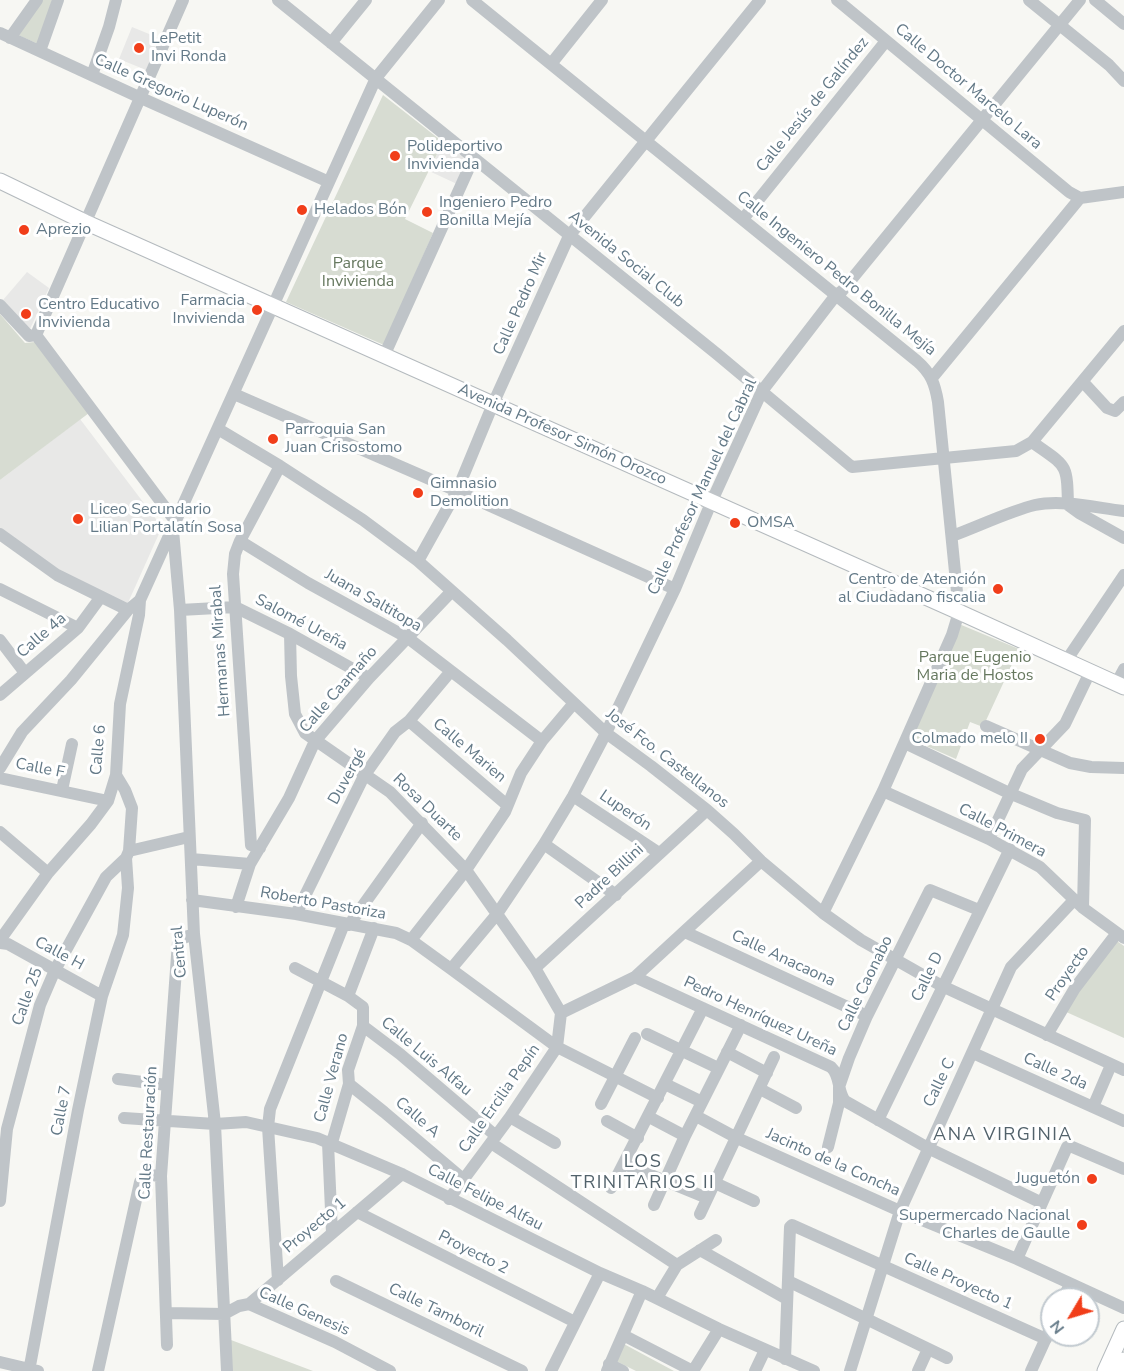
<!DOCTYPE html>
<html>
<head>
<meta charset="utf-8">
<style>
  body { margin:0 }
  #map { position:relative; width:1124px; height:1371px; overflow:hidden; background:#f7f7f3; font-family:"Nunito Sans",sans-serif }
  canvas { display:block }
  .north { position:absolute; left:1040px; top:1287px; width:60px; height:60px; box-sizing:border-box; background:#fff; border:2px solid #c1c9cf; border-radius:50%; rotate:232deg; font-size:16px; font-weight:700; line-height:24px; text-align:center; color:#637987 }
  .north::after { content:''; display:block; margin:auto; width:21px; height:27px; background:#f13e1a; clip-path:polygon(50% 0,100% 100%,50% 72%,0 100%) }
</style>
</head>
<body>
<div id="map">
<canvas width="1124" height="1371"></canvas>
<div class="north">N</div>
</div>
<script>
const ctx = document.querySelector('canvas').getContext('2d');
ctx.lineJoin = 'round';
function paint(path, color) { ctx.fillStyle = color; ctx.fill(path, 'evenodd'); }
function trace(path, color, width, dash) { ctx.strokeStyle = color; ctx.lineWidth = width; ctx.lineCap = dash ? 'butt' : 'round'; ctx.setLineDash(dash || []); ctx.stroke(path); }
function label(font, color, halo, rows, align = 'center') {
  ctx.font = font + ' "Nunito Sans",sans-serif'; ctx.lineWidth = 6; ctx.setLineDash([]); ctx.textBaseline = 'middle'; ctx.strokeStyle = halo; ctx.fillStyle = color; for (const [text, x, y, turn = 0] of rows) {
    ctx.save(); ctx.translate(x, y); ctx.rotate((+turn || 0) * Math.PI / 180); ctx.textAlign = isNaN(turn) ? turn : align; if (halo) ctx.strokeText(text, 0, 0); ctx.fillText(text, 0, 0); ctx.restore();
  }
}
const built = new Path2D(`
  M132,27L159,38L146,70L119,59Z
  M443,142L467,160L457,184L429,171Z
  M27,272L49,288L30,329L3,300Z
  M80,419L162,527L127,605L41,561L0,528V480Z`);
const green = new Path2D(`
  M41,0H52L38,44L14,33Z
  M383,95L443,142L405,219L433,233L384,345L286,302Z
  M0,314L25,343L35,342L89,413L0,480Z
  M959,624L1019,649L983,727L970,722L956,759L908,738Z
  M1114,939L1124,946V1038L1064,1011Z
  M231,1340L313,1371H231Z
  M622,1343L674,1371H636L616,1361Z`);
const minor = new Path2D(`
  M278,0L717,354L852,467L1016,451L1032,442L1124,331
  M472,0L917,361C931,373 935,384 938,402L959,612L952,635L883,791L823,913
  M837,0L1069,192L1080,198
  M1029,0L1109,65L1124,81
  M1095,0L1124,24
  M0,33L141,98L329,182
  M10,38L37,0
  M331,43L366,0
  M40,51L58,0
  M551,64L602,0
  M92,75L109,27L116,0
  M743,219L886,41
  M0,305L29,336L36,335L176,522
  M36,335L183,0
  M384,356L473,159
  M932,378L1080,198L1124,192
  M1083,382L1107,408L1115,411
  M234,394L457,491L675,589
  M1115,411L1124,402
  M218,429L280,466L363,520L418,561L507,640L606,733L651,766L707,810L734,834L761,861L823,913L861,940L942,986L1124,1070
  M1032,442C1067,467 1067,462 1068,505
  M1068,505L1079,513L1124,538
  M173,530L180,610L194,934L215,1124L227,1371
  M0,534L57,575L128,610
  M952,536C977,527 1010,511 1035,505C1062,499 1097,508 1124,511
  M240,541L308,583L408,638L542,741
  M418,561L457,491L493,404L569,236L760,0
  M0,589L78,628
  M180,610L235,607L290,634L369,678
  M290,634L291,676L295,714L305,733L390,792L466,870L535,968L561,1013
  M0,640L25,673
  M1066,661L1124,575
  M1116,684L1124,669
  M0,695L78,628L100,598
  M409,721L507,805
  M986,726L1070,763L1091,767L1124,768
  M905,743L1009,793L1057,813L1085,820L1083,908
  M0,768L22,732L71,680L128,610L140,600L376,78L439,0
  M0,778L108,801
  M62,790L72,744
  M883,791L989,839L1040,867L1083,908L1124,938
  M573,796L659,853
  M0,832L48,873
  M989,839L1022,769L1065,724L1090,672
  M544,844L616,895
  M260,848L251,845L233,574L235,554L240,541L280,466
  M129,851L189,837
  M191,859L250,864
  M192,900L296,914L396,933L411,940L451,969L557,1047L658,1098
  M236,907L250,864L289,798L315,741L369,678L452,591
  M296,914L364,776L395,732L409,721L451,671
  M349,925L422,823
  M685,932L867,1016
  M0,940L48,873L91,824L108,801L116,775L120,704L139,615L140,600
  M411,940L466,870L505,812L521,773L542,741L574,703
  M0,943L8,944L102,996
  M295,968L348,996L363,1007V1026L348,1070L349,1084L333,1139L328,1143L332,1233
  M535,968L707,810
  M451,969L497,914L544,844L573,796L606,733L675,589L711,503L762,391L836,295L842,291L1080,0
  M635,977L831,1067C841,1076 837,1091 845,1101L928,1148L1042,1203
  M348,996L374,928
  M363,1026L400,1054L496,1136
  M647,1034L718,1068
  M1047,1035L1075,988L1117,933
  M727,1052L767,1073
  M973,1053L1124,1121
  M118,1079L167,1085
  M349,1084L384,1112L463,1179
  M665,1084L702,1102
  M760,1089L796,1108
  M601,1104L635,1038
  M1093,1107L1111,1065
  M696,1116L737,1138L900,1211L1017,1259L1124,1308
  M510,1117L555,1143
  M649,1117L685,1136
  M124,1118L215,1124L246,1122L317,1138L402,1174L600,1273L642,1291L719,1329L814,1371
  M878,1120L1010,849
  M607,1121L638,1138
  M491,1143L677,1265
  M828,1147L839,1103V1087L849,1058L867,1016L930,890L979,910
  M624,1164L707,1198
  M715,1183L754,1201
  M611,1188L703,1008
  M449,1199L510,1117L557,1047L561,1013L635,977L761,861
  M0,1201L7,1129L40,1005L55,970L106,877L126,858L129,851L132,808L125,790L116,775
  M654,1205L685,1136L741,1025
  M357,1212L575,1322
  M700,1214L774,1057
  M700,1250L787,1299
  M1017,1259L1067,1147L1070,1146L1124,1169
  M278,1280L268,1127L270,1109L344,924
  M336,1281L522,1371
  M788,1281L947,1358
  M657,1298L677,1265L716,1240
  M1063,1299L1070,1284
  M249,1304L402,1174
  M167,1313L224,1314L239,1306L249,1304L335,1342L390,1371
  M623,1335L693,1371
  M167,1345L161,1176L178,942L183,938L194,934
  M785,1359L790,1227L792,1225L1046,1339
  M0,1362L38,1371
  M609,1364L623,1371
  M29,1371L78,1110L102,996L123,935L128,888L126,858
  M98,1371L140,1182L149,1175L161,1176
  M551,1371L600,1273
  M607,1371L642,1291
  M693,1371L719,1329
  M755,1371L765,1350
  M850,1371L900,1211L1011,967L1074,900
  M918,1371L928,1349
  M1031,1371L1052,1325`);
const major = new Path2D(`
  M0,181L85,222L959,612L1124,687
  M1105,1371L1124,1329
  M1119,1371L1124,1360`);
const markers = [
  [139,48,6,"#f13e1a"],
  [395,156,6,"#f13e1a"],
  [302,210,6,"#f13e1a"],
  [427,212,6,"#f13e1a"],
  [24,230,6,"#f13e1a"],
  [257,310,6,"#f13e1a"],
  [26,314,6,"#f13e1a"],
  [273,439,6,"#f13e1a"],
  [418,493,6,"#f13e1a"],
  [78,519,6,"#f13e1a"],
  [735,523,6,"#f13e1a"],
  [998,589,6,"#f13e1a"],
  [1040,739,6,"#f13e1a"],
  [1092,1179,6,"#f13e1a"],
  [1082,1225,6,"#f13e1a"]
];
const poiNames = [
  ["LePetit",151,39],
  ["Invi Ronda",151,57],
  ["Polideportivo",407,147],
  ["Invivienda",407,165],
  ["Ingeniero Pedro",439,203],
  ["Bonilla Mejía",439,221],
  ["Helados Bón",314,210],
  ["Aprezio",36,230],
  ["Farmacia",245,301,"right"],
  ["Invivienda",245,319,"right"],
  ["Centro Educativo",38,305],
  ["Invivienda",38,323],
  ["Parroquia San",285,430],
  ["Juan Crisostomo",285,448],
  ["Gimnasio",430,484],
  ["Demolition",430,502],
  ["Liceo Secundario",90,510],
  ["Lilian Portalatín Sosa",90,528],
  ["OMSA",747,523],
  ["Centro de Atención",986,580,"right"],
  ["al Ciudadano fiscalia",986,598,"right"],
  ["Colmado melo II",1028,739,"right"],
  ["Juguetón",1080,1179,"right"],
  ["Supermercado Nacional",1070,1216,"right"],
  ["Charles de Gaulle",1070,1234,"right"]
];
const streetNames = [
  ["Calle Doctor Marcelo Lara",968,87,40],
  ["Calle Gregorio Luperón",171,93,24],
  ["Calle Jesús de Galíndez",813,105,-51],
  ["Avenida Social Club",626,260,39],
  ["Calle Ingeniero Pedro Bonilla Mejía",836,274,39],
  ["Calle Pedro Mir",521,304,-66],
  ["Avenida Profesor Simón Orozco",562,435,24],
  ["Calle Profesor Manuel del Cabral",703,487,-65],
  ["Juana Saltitopa",373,601,30],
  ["Salomé Ureña",301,623,28],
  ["Calle 4a",42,636,-41],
  ["Hermanas Mirabal",221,651,-94],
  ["Calle Caamaño",339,690,-49],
  ["Calle 6",99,750,-85],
  ["Calle Marien",469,751,40],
  ["José Fco. Castellanos",667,759,38],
  ["Calle F",40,769,11],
  ["Duvergé",348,777,-61],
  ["Rosa Duarte",427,808,44],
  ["Luperón",625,811,34],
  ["Calle Primera",1002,831,28],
  ["Padre Billini",610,877,-43],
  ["Roberto Pastoriza",323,904,10],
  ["Central",180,952,-95],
  ["Calle H",59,954,28],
  ["Calle Anacaona",783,959,25],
  ["Proyecto",1068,974,-55],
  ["Calle D",928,977,-64],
  ["Calle Caonabo",866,984,-64],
  ["Calle 25",28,997,-70],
  ["Pedro Henríquez Ureña",760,1017,25],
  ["Calle Luis Alfau",426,1057,40],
  ["Calle 2da",1055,1072,24],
  ["Calle Verano",332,1078,-75],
  ["Calle C",940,1083,-64],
  ["Calle Ercilia Pepín",500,1099,-55],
  ["Calle 7",62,1111,-79],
  ["Calle A",417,1118,41],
  ["Calle Restauración",149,1133,-87],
  ["Jacinto de la Concha",833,1163,24],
  ["Calle Felipe Alfau",485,1198,27],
  ["Proyecto 1",315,1226,-40],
  ["Proyecto 2",473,1253,27],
  ["Calle Proyecto 1",958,1282,24],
  ["Calle Tamboril",436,1311,26],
  ["Calle Genesis",304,1312,24]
];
const parkNames = [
  ["Parque",358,264],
  ["Invivienda",358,282],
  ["Parque Eugenio",975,658],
  ["Maria de Hostos",975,676]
];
const neighbourhoodNames = [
  ["ANA VIRGINIA",1003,1136],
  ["LOS",643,1163],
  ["TRINITARIOS II",643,1184]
];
paint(built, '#e8e8e7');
paint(green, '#d7dcd2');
trace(major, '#b4babe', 17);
trace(minor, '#bfc4c8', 12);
trace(major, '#fff', 15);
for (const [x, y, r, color] of markers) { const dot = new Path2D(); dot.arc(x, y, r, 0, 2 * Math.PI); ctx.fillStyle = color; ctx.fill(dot); trace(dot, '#fff', 2); }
label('16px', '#637987', '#fff', poiNames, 'left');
label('16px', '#637987', '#fff', streetNames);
label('16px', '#66785f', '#fff', parkNames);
ctx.letterSpacing = '1.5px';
label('18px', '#52626b', '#fff', neighbourhoodNames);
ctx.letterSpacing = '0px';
</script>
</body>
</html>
